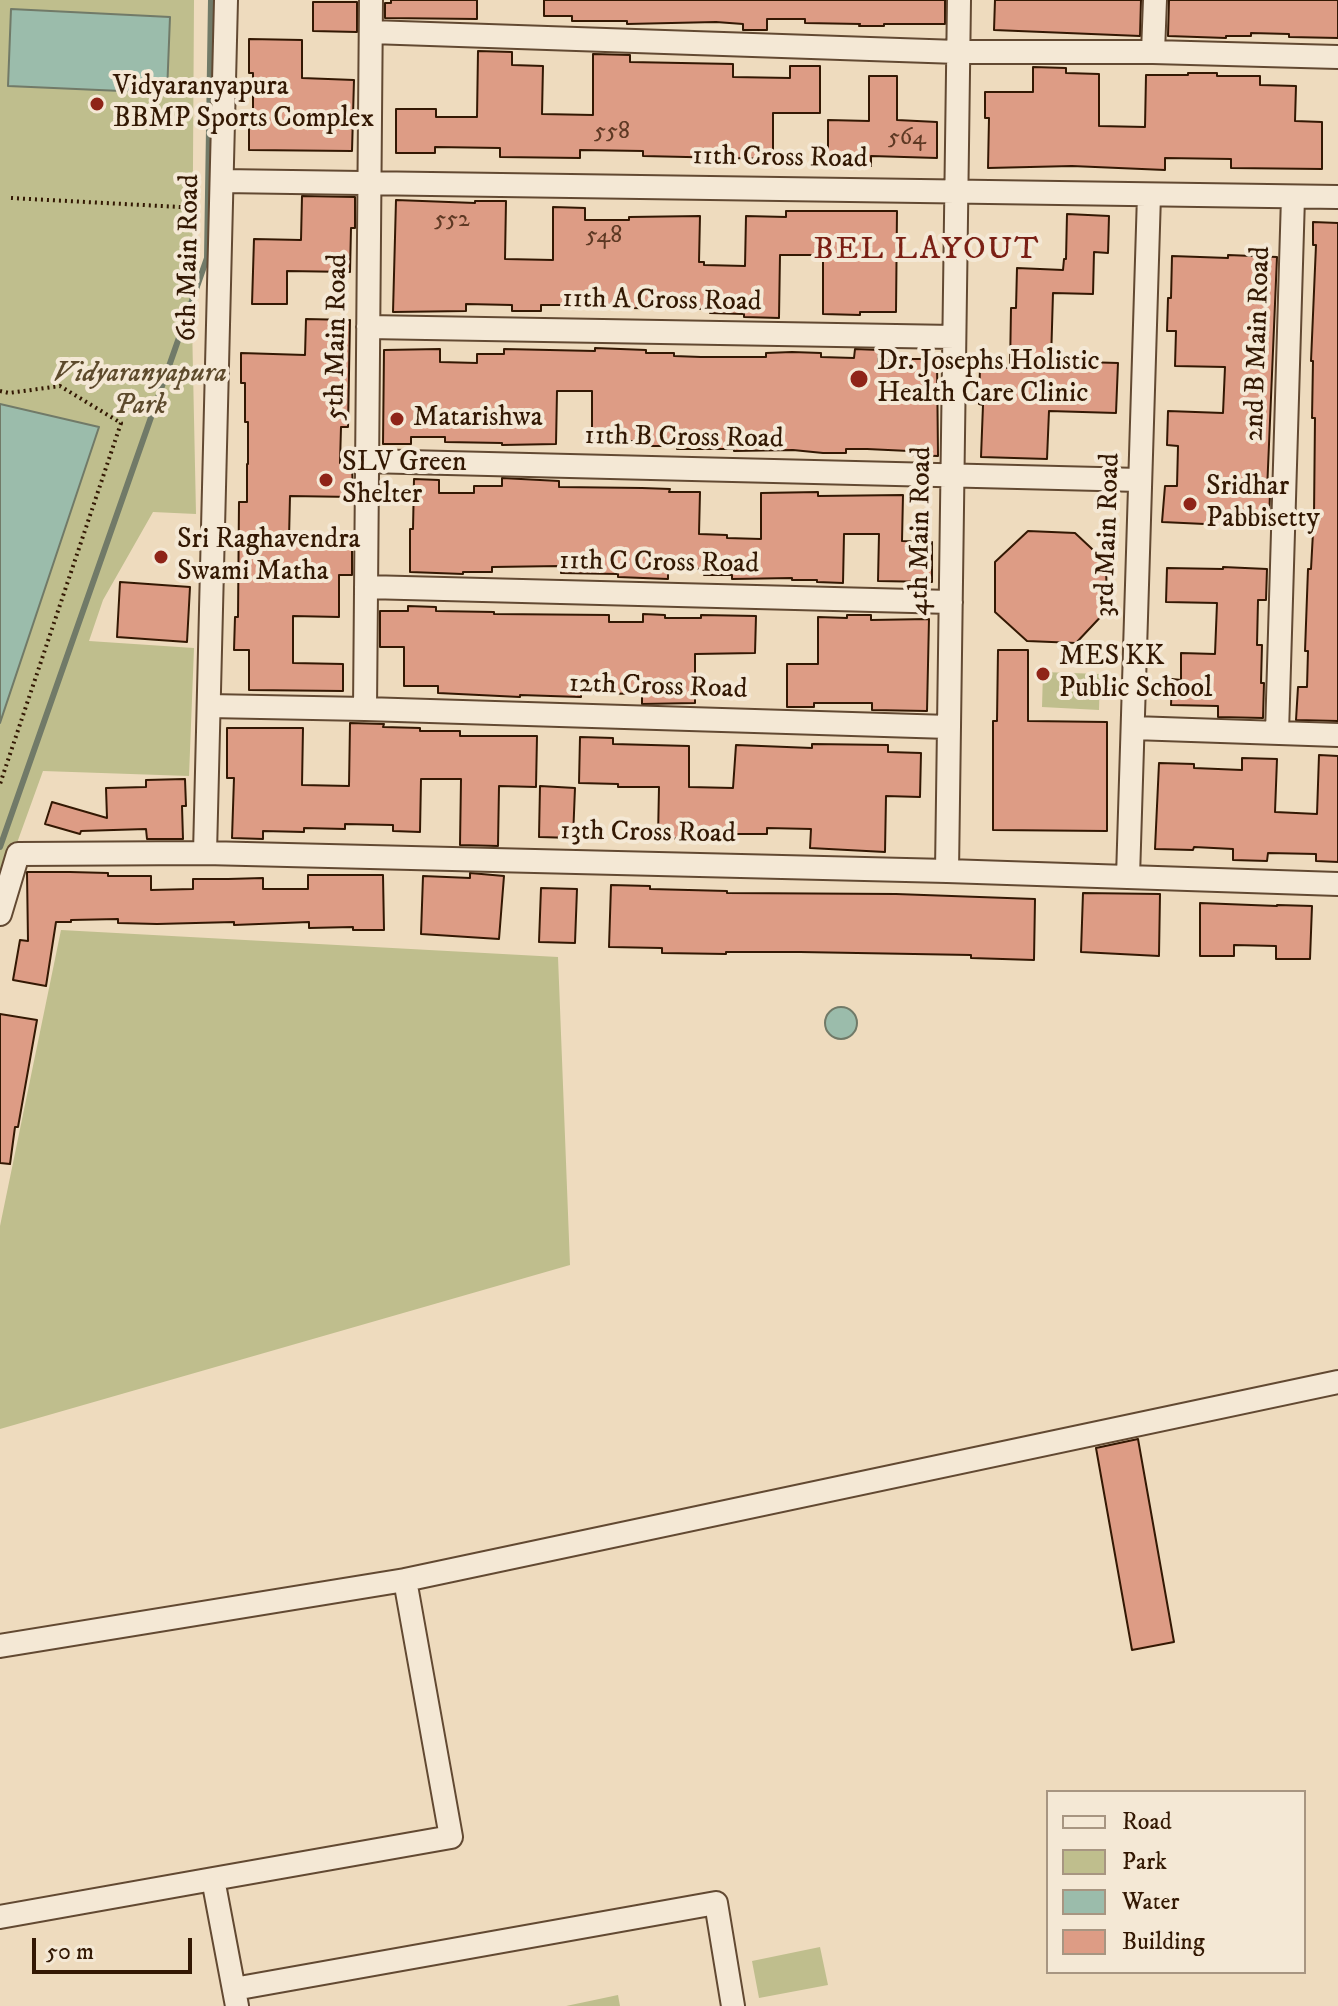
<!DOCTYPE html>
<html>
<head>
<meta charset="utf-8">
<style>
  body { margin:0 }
  #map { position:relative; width:1338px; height:2006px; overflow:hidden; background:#eedbbe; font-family:"IM FELL DW Pica",serif }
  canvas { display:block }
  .legend { position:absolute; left:1046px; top:1790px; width:260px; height:184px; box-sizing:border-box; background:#f4e8d5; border:2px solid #a79581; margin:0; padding:10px 14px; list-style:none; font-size:24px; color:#331803 }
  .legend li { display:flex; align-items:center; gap:16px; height:40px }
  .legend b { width:40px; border:2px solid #a79581 }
  .scale { position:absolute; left:32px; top:1938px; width:160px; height:36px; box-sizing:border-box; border:4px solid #331803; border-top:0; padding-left:10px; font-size:24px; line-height:28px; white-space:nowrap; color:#331803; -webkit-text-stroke:6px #f4e8d5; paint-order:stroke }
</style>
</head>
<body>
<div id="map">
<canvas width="1338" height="2006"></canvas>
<ul class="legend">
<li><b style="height:10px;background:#f4e8d5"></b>Road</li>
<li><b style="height:22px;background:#bfbe8d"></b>Park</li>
<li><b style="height:22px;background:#9bbcab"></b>Water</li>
<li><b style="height:22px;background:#dd9c85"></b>Building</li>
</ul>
<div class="scale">50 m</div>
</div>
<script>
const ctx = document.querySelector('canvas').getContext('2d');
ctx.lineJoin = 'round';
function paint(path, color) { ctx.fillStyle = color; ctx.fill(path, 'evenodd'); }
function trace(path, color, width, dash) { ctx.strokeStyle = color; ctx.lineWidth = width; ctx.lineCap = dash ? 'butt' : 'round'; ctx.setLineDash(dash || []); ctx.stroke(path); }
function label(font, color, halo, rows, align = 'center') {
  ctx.font = font + ' "IM FELL DW Pica",serif'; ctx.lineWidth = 8; ctx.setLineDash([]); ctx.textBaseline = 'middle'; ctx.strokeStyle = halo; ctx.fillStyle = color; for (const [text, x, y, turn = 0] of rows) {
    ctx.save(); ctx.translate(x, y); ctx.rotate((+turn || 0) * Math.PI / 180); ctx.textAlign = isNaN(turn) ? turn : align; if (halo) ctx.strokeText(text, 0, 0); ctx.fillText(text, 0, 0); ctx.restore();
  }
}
const green = new Path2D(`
  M0,0H194L192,323L196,514L153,512L103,600L89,641L194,648L189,776L43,771L0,890V723L99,427L0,404Z
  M1043,672L1100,674L1099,710L1042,707Z
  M61,930L558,957L570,1265L0,1429V1226Z
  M820,1947L828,1985L759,1998L752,1961Z
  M618,1995L620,2006H566Z`);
const water = new Path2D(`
  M11,9L170,17L167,93L8,86Z
  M0,404L99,427L0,723Z
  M825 1023a16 16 0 1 1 32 0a16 16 0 1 1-32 0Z`);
const stream = new Path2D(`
  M0,847L207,258L211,0`);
const building = new Path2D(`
  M391,0H477V19L385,18V3H391Z
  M544,0H945V24H884V26H859L860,24L805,23V19H767V30H743V24L716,22L627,24V21H572V16H544Z
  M995,0H1141L1140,36L994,30Z
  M1169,0H1338V38L1289,37V34L1251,33V36H1226V38L1168,36Z
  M313,2H357V32L313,31Z
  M249,39L302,40V78L354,80L352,151L249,150V118H253V73H249Z
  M478,51L512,52V65L543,66L542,114L593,115V54L630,55V62L733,64V77L790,78V66H820V113H773V159L643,156V151L580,150V158L500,157V148L435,147V153H396V109H436V117H477Z
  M1033,67L1066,68V73L1099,74V126L1145,127L1146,75H1188V73H1217V76H1260V85L1296,86L1295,121L1322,122V169L1231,168V159L1165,158V170L1072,166L988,168L989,118H985V92H1033Z
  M869,76H897V120L937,122V158L871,156V166L828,165V120L869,121Z
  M302,196L355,197V228H351L350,272L287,271V304H252L254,239L301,240Z
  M396,200L475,203V201H506L505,259L553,260V207L585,208V220H629V217L700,216L699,262H704V265L745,266L746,216L786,217V211H897L896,312H860V315L823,314V255H780L779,318L744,317V314L710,313L711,309L627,308V305L581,304V305H541V311H512V305L466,304V311L393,312Z
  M1067,214L1109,216L1108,253L1094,252L1093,294L1053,293L1051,361L1118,363L1116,413L1049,411L1047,459L981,457L983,405L979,404L980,367L1010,368L1011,308H1016L1017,268L1063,270L1064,259H1066Z
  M1313,222L1338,223V721L1296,720L1298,687H1307L1308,651H1305L1308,569H1311L1314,514L1315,418H1312L1313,361H1311L1316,245H1313Z
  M1228,255L1277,257L1267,491H1270L1269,527L1162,522L1165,486H1177L1178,446L1167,445L1168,411L1223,413L1225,367L1175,366L1176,331H1167L1168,298H1171L1172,256L1228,258Z
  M306,319L350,320L348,427H341L340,463H352L353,497L290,496L289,538H352V575H339V617L293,616V663L343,664V691L249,690V650H234L235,617H238L239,502H247V464H248V422H245V383H241V353L305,355Z
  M595,348L646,350V353H674V356L701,357H766V353L792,352L821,353V357L854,358L855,349L879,350L878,362H911V359H937L938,456L909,455V451L867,449H846V453H823L793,450L734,451V449H677V446H650V442L592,439V391H557L556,444L502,445V443L445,442V437H411V444H383L384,350L440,349V362L477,363V354H504V349L595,351Z
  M502,478L559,481V487L642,488L670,489L669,492H700L699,534L727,535V538L761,539V493L818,492V496L903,495L902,541L932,542V582L878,581L879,534H844L843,583L817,582V580H792V578L732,579V575H704V569L668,568V579L618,577V574L561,573V566L492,567V572H463V574L410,572V529H413L414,479L439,480V493H474V486H502Z
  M1028,531L1075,533L1106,562L1107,610L1076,643L1027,641L995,612V562Z
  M1223,567L1267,569L1266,600H1258L1257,645H1262L1261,683H1264L1263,718L1218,717V706L1171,705L1172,679L1181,680V653L1215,654L1217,603L1166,602L1167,568L1223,569Z
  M120,582L190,587L187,642L117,637Z
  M408,606L436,607V611L494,612V614L609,615V622H643V614L665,615V618H701V615L756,616L755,653L695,654V703L642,704V694L581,693V697L520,695V697L438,693V686H404V647H380V611H408Z
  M847,615H871V620L929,619L927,711L872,710V703H814V707H787V664H818V617L847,618Z
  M998,650H1028V721L1107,722V831L993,830V721H997Z
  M350,723L384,724L383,727L420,728V731H460V736H537L536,787L499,786L498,846L460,845L461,779H421L420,832L393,831V825L345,824V829L304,828V832L263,831V839L232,838L234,778H227V728H303L302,785L349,786Z
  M580,737L613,738V744L689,746V787L733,788L736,745L812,748V744L888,745V752L921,753L920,797L886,796L885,852L810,848L811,829L767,828V834H734V840L658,838L659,787H618V784L579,783Z
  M1319,755L1338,756V862L1316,861V854L1268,853L1267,861L1233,860V849L1194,847L1193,850L1155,849L1159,763L1194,764V768L1242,770V758L1277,759L1275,812L1317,814Z
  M185,779L186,806H182L183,839H147L146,829L81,831L80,834L45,824L52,802L107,818L106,788L146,787V780Z
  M540,786L575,788L573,838L539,837Z
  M27,872H70L108,873V876H151V890L193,889V879H228L263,878V889H308V875H383L384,930H353V927L309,928V922L234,925V922L157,924L118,923V919L71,920V922H56L46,986L13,980L20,940L28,941Z
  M470,873L504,876L499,939L421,934L423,876L470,878Z
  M611,885L650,886V889L727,891V893L896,894L1035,899L1034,960L971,958V955L800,952H726V954L662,953V948L609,947Z
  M541,888L577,889L575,943L539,942Z
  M1083,893L1160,894L1159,956L1081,952Z
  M1200,903L1277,906V905L1312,906L1310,959H1276V946L1234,945V956H1200Z
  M0,1014L37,1020L18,1127H15L10,1164L0,1163Z
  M1138,1439L1174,1642L1132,1650L1096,1448Z`);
const path = new Path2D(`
  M11,198L199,208
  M0,391L9,393L60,386L121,423L0,784`);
const minor = new Path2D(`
  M371,32L958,52H1153L1338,57
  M1153,52L1155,0
  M222,181L1338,197
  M368,327L954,337
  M366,461L1140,480
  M366,587L951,602
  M209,706L365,709L371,0
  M365,709L949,727
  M1133,728L1338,735
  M1277,733L1293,197
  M205,853L226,0
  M947,871L959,0
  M1128,877L1149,195
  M0,914L18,854L205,853L947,871L1338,884
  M405,1580L1338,1382
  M0,1646L405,1580L451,1837L213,1879
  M0,1917L213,1879L237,2006
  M234,1989L716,1903L733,2006`);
const markers = [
  [97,104,8,"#8f2418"],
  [859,379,10,"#8f2418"],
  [397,419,8,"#8f2418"],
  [326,480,8,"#8f2418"],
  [1190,504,8,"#8f2418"],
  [161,557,8,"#8f2418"],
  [1043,674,8,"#8f2418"]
];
const numberNames = [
  ["558",612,133],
  ["564",907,139],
  ["552",452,221],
  ["548",604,237]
];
const poiNames = [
  ["Vidyaranyapura",113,88],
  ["BBMP Sports Complex",113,120],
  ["Dr. Josephs Holistic",877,363],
  ["Health Care Clinic",877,395],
  ["Matarishwa",413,419],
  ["SLV Green",342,464],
  ["Shelter",342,496],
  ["Sridhar",1206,488],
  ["Pabbisetty",1206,520],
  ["Sri Raghavendra",177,541],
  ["Swami Matha",177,573],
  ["MES KK",1059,658],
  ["Public School",1059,690]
];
const streetNames = [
  ["11th Cross Road",780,159,1],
  ["6th Main Road",190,258,-89],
  ["11th A Cross Road",662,302,1],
  ["5th Main Road",338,337,-89],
  ["2nd B Main Road",1259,344,-88],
  ["11th B Cross Road",684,439,1],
  ["4th Main Road",922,531,-89],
  ["3rd Main Road",1109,535,-88],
  ["11th C Cross Road",659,564,1],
  ["12th Cross Road",658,688,2],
  ["13th Cross Road",648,834,1]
];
const parkNames = [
  ["Vidyaranyapura",140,375],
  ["Park",140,407]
];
const quarterNames = [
  ["BEL LAYOUT",927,251]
];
paint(green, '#bfbe8d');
paint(water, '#9bbcab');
trace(water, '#717a68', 2);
trace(stream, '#717a68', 6);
paint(building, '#dd9c85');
trace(building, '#331803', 2);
trace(minor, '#624932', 26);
trace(path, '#331803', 4, [2, 4]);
trace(minor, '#f4e8d5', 22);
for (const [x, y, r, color] of markers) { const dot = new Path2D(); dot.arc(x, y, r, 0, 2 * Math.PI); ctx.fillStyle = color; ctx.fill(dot); trace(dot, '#f4e8d5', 3); }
label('24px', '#5e3924', null, numberNames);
label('28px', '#331803', '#f4e8d5', poiNames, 'left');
label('28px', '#331803', '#f4e8d5', streetNames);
label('italic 28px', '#5d4a2c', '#f4e8d5', parkNames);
ctx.letterSpacing = '2px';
label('32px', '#7a1f14', '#f4e8d5', quarterNames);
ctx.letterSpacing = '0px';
</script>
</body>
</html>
